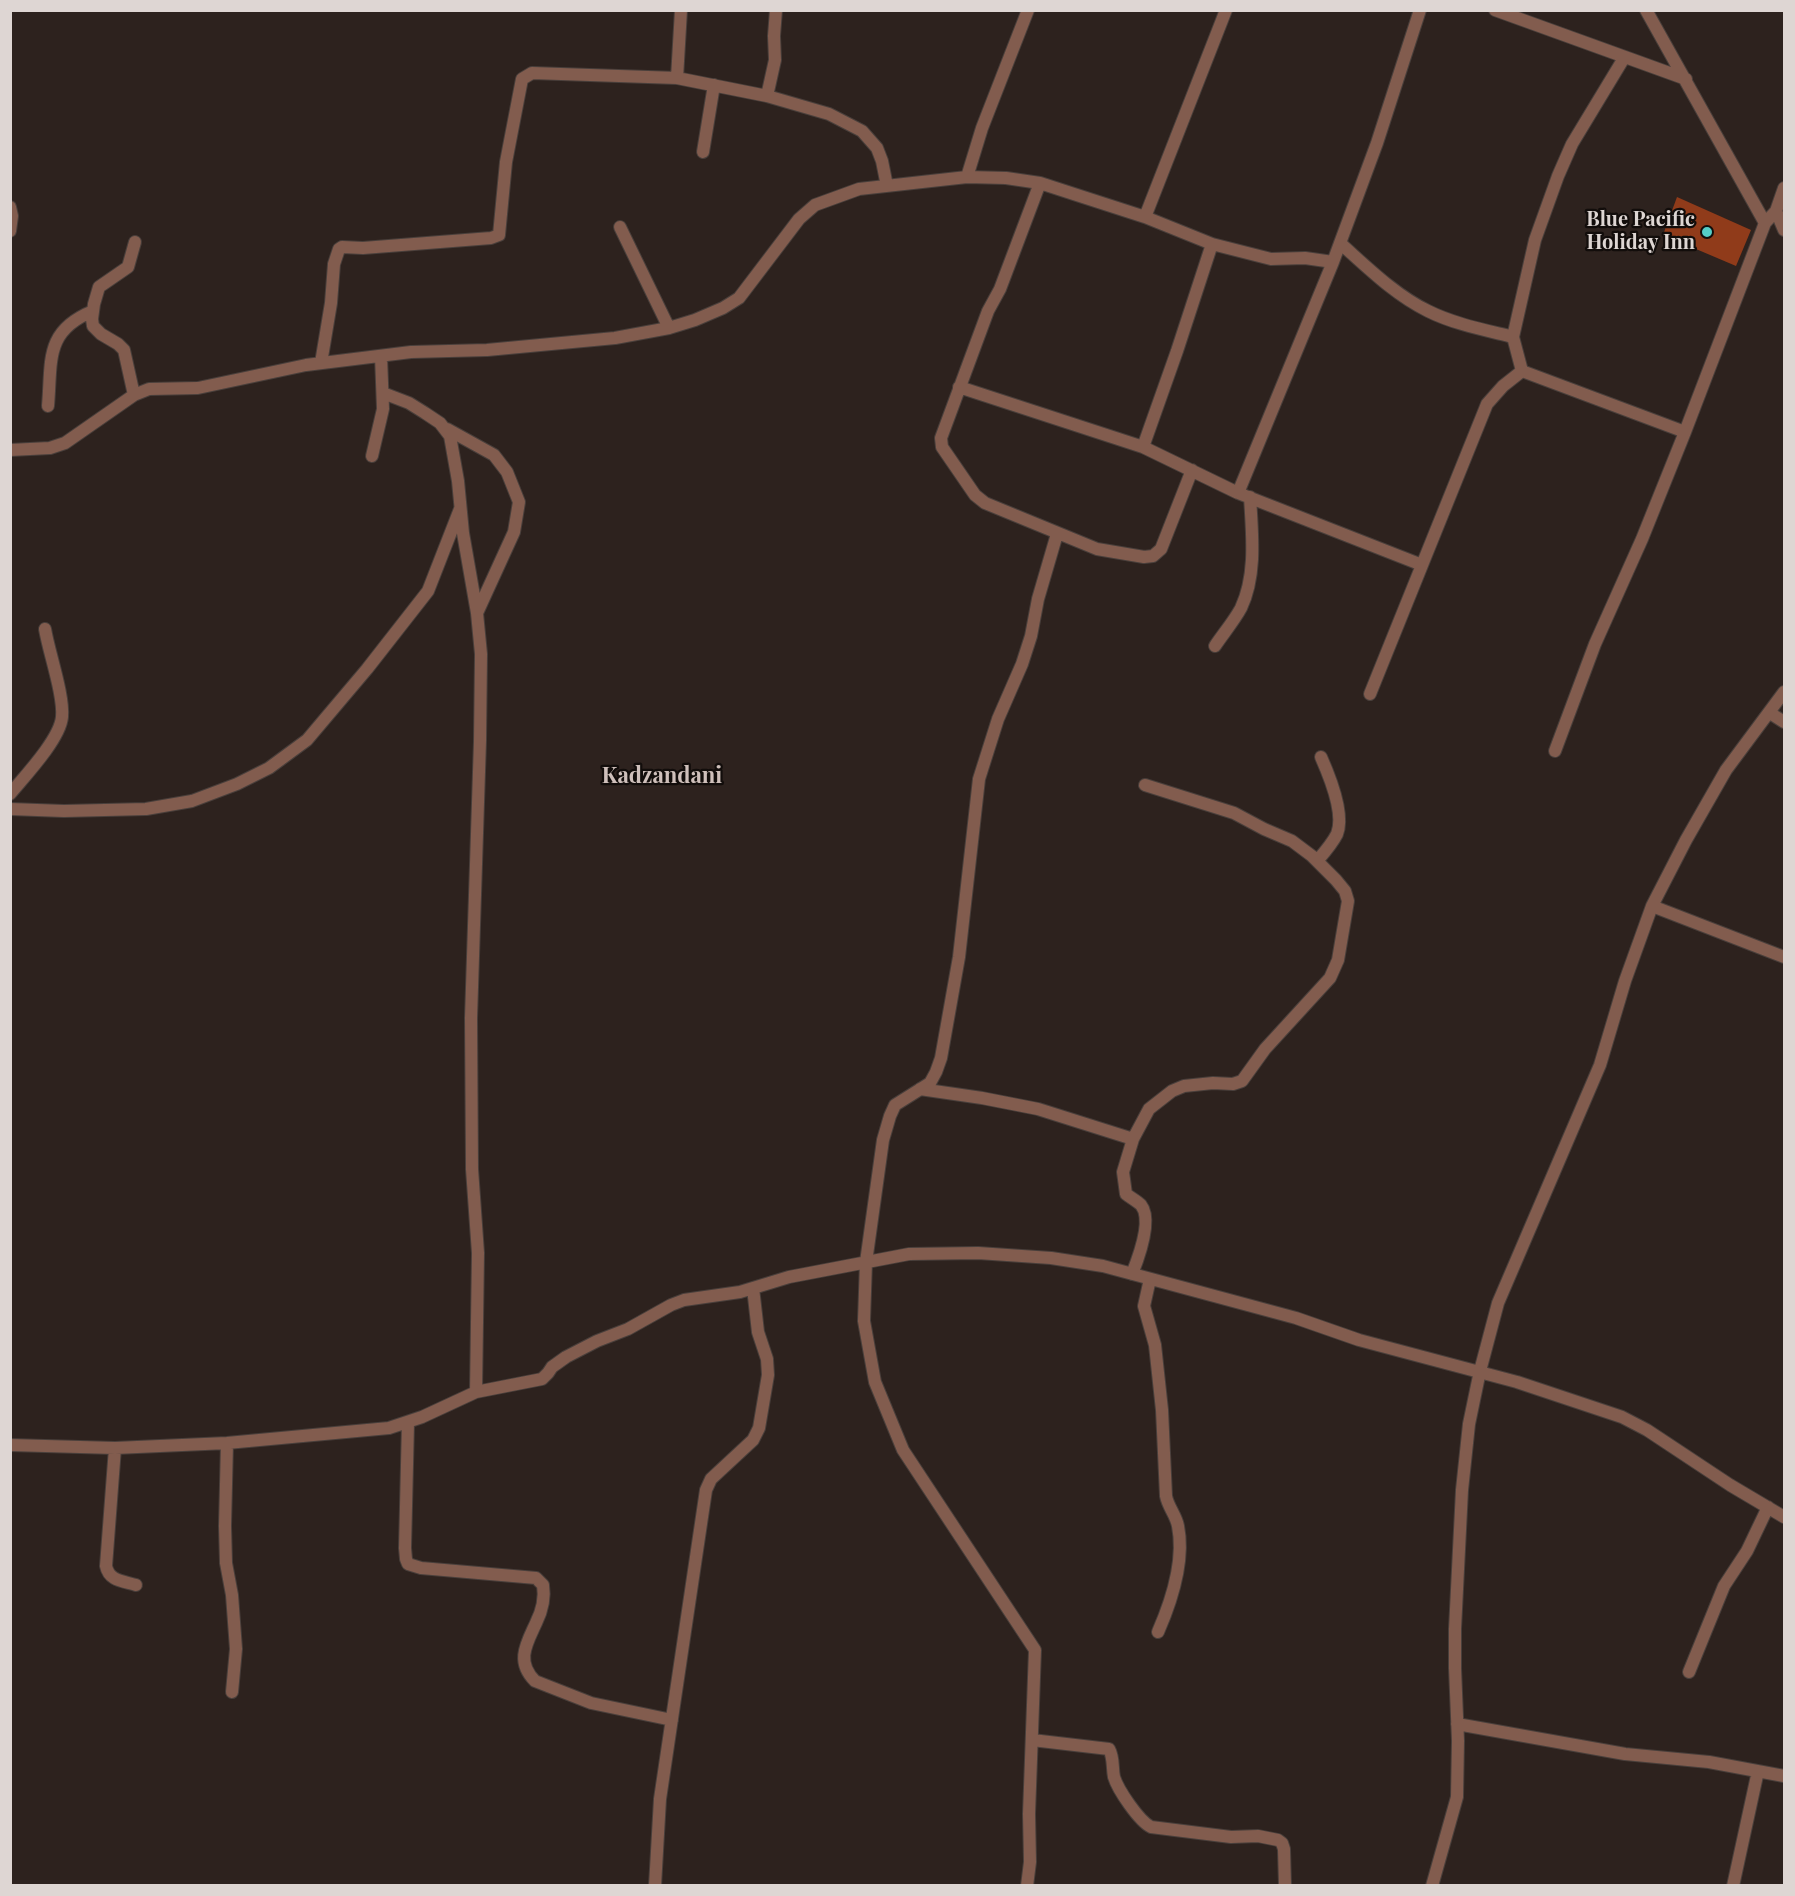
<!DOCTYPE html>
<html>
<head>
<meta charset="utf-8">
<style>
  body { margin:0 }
  #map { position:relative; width:1795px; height:1896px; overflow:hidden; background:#2d221e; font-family:"Playfair Display",serif }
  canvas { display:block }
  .frame { position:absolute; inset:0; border:12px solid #ded6d3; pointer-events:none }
</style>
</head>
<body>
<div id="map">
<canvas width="1795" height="1896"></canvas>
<div class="frame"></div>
</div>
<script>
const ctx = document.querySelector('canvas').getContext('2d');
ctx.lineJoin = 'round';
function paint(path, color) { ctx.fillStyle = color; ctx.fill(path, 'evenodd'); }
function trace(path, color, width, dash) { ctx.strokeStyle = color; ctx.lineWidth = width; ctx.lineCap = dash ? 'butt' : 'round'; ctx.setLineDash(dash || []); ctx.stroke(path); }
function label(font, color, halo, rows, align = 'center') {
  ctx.font = font + ' "Playfair Display",serif'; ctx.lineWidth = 4.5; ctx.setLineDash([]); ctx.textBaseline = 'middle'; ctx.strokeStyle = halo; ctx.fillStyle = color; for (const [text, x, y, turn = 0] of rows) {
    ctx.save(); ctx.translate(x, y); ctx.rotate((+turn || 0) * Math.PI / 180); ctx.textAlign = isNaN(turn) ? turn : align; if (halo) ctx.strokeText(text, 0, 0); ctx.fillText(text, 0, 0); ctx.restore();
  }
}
const building = new Path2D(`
  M1677,197L1751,230L1736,266L1663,235Z`);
const minor = new Path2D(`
  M1495,10L1686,79
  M1646,10L1765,223L1776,211
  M677,78L681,10
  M767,96L775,60L774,36L776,10
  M703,152L714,85
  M967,177L982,128L1028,10
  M1040,183L1000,289L988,311L941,438L942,447L975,495L985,503L1097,549L1144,557L1153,556L1161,549L1192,470
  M1784,188L1776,211L1784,230
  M10,207L12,216L10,231
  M1145,217L1226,10
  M620,227L669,328
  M1340,243C1367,267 1395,295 1428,311C1454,324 1485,330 1513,337
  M321,363L331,303L334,264L339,249L342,247L363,248L491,238L499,235L506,162L522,79L532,73L677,78L767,96L829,114L862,131L877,148L882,161L887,186
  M1522,371L1513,337L1535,240L1558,176L1572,144L1624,58
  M1522,371L1685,432
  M959,387L1143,447L1238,493L1422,565
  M383,393L409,403L425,413L440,423L450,436L458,481L463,533L477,613L481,654L480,741L471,1018L472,1169L478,1253L476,1392
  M134,395L124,350L118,344L101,334L93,326L92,319L94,304L99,287L128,267L135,242
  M48,406C52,361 44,331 93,311
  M447,429L494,455L507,472L519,502L514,532L477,613
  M1143,447L1177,351L1212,244
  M10,450L50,448L65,443L134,395L149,389L198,388L306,365L411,352L487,350L615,338L669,328L695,320L723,308L739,298L799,219L815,205L859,189L967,177L1006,178L1040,183L1080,196L1145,217L1212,244L1271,259L1305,258L1333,262
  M372,456L383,409L381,356
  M1238,493L1333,262L1377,143L1420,10
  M1215,646C1223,634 1234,621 1241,608C1257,574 1252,533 1250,497
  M1370,694L1487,404L1503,386L1522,371
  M1770,713L1784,722
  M1555,751L1595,644L1642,539L1685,432L1765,223
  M10,794C25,776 60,739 62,717C64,695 49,653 45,629
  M10,809L64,811L146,809L192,801L237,784L269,768L307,740L367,669L428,591L460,509
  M1317,861C1324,853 1332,844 1337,834C1345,814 1329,775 1321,757
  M1652,906L1784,957
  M920,1089L982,1098L1038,1109L1133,1139
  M1132,1274C1138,1259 1153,1220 1141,1205C1137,1201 1131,1198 1126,1194L1123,1172L1133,1139L1149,1109L1172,1091L1184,1086L1213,1083L1233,1084L1242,1081L1265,1049L1330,978L1338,960L1348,901L1345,891L1336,880L1312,856L1292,841L1264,829L1234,813L1145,785
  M1150,1279L1144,1306L1155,1345L1162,1410L1166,1496C1168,1507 1176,1515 1178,1526C1185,1561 1172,1600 1158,1632
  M408,1423L405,1548L406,1559L408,1564L421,1568L536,1578L543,1585C545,1597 542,1611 536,1623C527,1643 515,1661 535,1681L591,1703L672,1720
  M227,1443L225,1526L226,1563L232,1595L236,1649L232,1692
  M10,1445L115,1448L227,1443L389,1428L422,1417L476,1392L542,1379L548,1373L552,1367L566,1357L597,1341L628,1329L671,1305L684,1300L740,1292L789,1277L909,1254L978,1253L1051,1258L1103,1266L1296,1318L1359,1340L1517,1382L1622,1417L1647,1430L1730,1485L1784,1517
  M115,1448L106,1566C109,1581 123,1581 136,1585
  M1689,1672L1724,1586L1747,1551L1768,1507
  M1457,1724L1625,1754L1709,1762L1784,1776
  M1032,1740L1109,1749C1114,1758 1112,1767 1114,1777C1118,1790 1139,1821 1151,1827L1231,1837L1258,1836L1278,1840L1282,1843L1284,1849L1285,1886
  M655,1886L660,1799L706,1490L711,1479L753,1440L759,1428L768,1375L767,1359L758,1332L753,1288
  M1027,1886L1030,1862L1029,1814L1035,1650L903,1450L875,1382L864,1321L866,1262L883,1140L890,1116L895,1105L930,1083L936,1072L941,1058L959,957L979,779L998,719L1022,664L1031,636L1038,599L1057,534
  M1432,1886L1457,1797L1458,1741L1455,1668V1629L1462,1490L1469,1424L1480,1371L1498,1303L1600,1065L1625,981L1652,906L1686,840L1726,770L1784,692
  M1733,1886L1758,1771`);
const markers = [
  [1707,232,6,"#54cdc7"]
];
const poiNames = [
  ["Blue Pacific",1695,220],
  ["Holiday Inn",1695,243]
];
const quarterNames = [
  ["Kadzandani",662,776]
];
paint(building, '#903b1a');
trace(minor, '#493f3b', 14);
trace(minor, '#825c4e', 12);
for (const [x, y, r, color] of markers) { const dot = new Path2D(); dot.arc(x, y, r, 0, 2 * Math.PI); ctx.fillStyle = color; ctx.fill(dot); trace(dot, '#120d0b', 2); }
label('bold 20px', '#ded6d3', '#120d0b', poiNames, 'right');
label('bold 22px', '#cfc0bb', '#120d0b', quarterNames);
</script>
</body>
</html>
